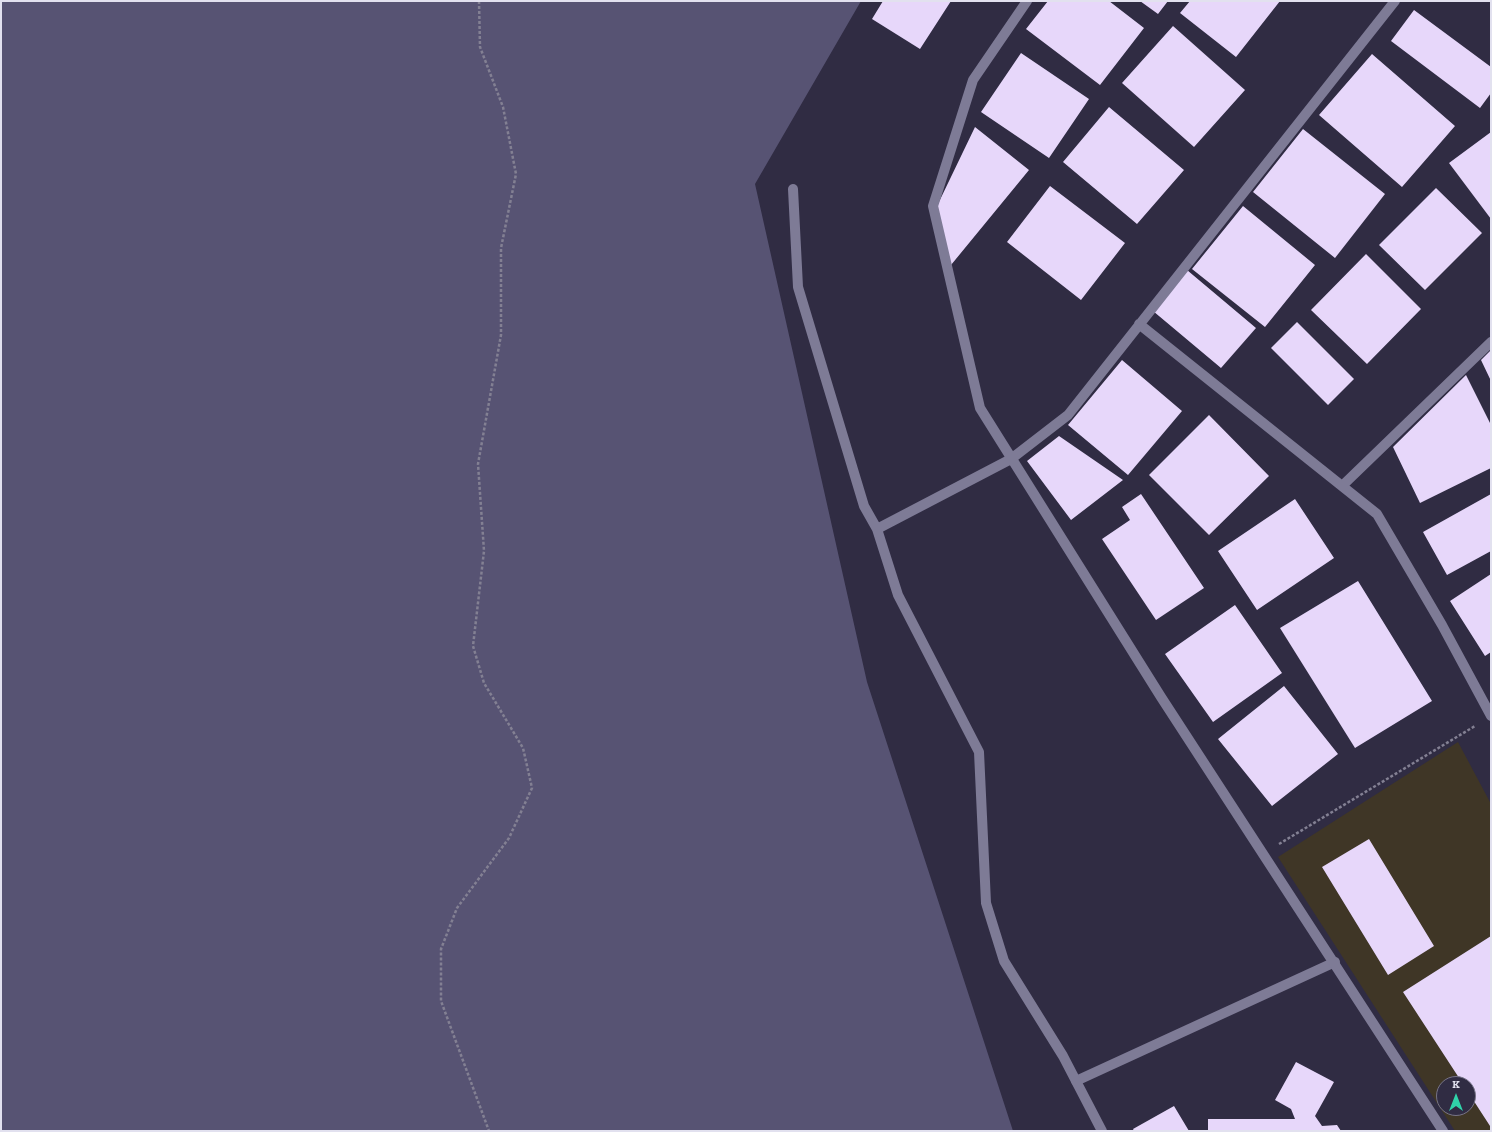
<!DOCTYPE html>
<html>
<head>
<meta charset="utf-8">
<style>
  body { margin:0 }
  #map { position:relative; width:1492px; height:1132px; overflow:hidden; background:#302c43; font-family:"Zilla Slab",serif }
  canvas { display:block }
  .frame { position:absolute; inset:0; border:2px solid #e2e1ef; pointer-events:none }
  .north { position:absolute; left:1436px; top:1076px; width:40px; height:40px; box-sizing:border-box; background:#302c43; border:1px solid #777488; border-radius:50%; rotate:0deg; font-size:11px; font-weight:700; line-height:16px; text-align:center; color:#e2e1ef }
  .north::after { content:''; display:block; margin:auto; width:14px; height:18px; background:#30d4aa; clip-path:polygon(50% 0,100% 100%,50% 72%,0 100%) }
</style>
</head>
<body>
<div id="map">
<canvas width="1492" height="1132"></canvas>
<div class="frame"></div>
<div class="north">K</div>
</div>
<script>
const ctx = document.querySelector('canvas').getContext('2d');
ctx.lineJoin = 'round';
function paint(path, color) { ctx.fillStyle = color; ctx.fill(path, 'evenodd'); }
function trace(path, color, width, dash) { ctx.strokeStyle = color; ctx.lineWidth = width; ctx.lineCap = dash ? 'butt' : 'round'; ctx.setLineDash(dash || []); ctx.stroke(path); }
const education = new Path2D(`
  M1458,742L1491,804V1131H1455L1278,857ZM1444,1084H1468V1108H1444Z`);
const green = new Path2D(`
  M1,1H861L755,184L867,682L1013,1131H1Z`);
const building = new Path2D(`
  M883,1H951L920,49L872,19Z
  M1048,1H1109L1144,28L1100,85L1026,29Z
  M1140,1H1168L1158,14Z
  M1190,1H1280L1236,57L1180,13Z
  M1414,10L1491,67V93L1480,108L1391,41Z
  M1173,26L1245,90L1194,147L1122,83Z
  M1021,53L1089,99L1049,158L981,112Z
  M1372,54L1455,126L1402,187L1319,115Z
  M1109,107L1184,170L1137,224L1063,162Z
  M975,127L1029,170L951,265L937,206Z
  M1303,129L1385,194L1335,258L1253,192Z
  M1491,132V219L1449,163Z
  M1050,186L1125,243L1081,300L1007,242Z
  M1436,188L1482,233L1425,290L1379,245Z
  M1243,206L1315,265L1265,327L1192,269Z
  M1366,254L1421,309L1367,364L1311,310Z
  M1187,270L1256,328L1221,368L1153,311Z
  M1297,322L1354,379L1328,405L1271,348Z
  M1491,350V381L1481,360Z
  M1122,360L1182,411L1128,475L1068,425Z
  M1466,375L1491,425V468L1420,503L1393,447Z
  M1209,415L1269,476L1209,535L1149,475Z
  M1059,436L1123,480L1071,520L1027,461Z
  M1141,494L1204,588L1156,620L1102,539L1130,520L1122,507Z
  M1491,494V551L1447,575L1423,532Z
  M1295,499L1334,558L1257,610L1218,551Z
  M1491,574V652L1485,656L1450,601Z
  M1358,581L1432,701L1355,748L1280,628Z
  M1235,605L1282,673L1213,722L1165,654Z
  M1284,686L1338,754L1272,806L1218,739Z
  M1369,839L1434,946L1388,975L1322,867Z
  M1491,936V1125L1490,1126L1468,1092V1084H1463L1403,992Z
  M1296,1062L1334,1082L1315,1116L1322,1126L1337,1125L1341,1131H1208V1119H1295L1291,1109L1275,1100Z
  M1174,1106L1189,1131H1134L1133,1129Z`);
const path = new Path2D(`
  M479,1L480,47L503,107L516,174L501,248V335L478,464L484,551L473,646L484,683L523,748L532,788L509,838L457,908L441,949V1001L489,1131
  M1279,844L1475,726`);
const lane = new Path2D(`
  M1076,1081L1335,962`);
const street = new Path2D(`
  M1027,1L973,80L933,206L980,408L1161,697L1443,1131
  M793,189L798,287L864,506L877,529L898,595L979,752L986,903L1004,961L1063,1056L1102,1131
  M1139,324L1377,514L1442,625L1491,716
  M1342,486L1491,342
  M877,529L1011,459L1068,415L1395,1`);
paint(education, '#3f3626');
paint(green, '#575373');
paint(building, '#e7d7fa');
trace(path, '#838093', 2.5, [3, 2]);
trace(lane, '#7e7b96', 10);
trace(street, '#7e7b96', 10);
</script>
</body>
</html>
